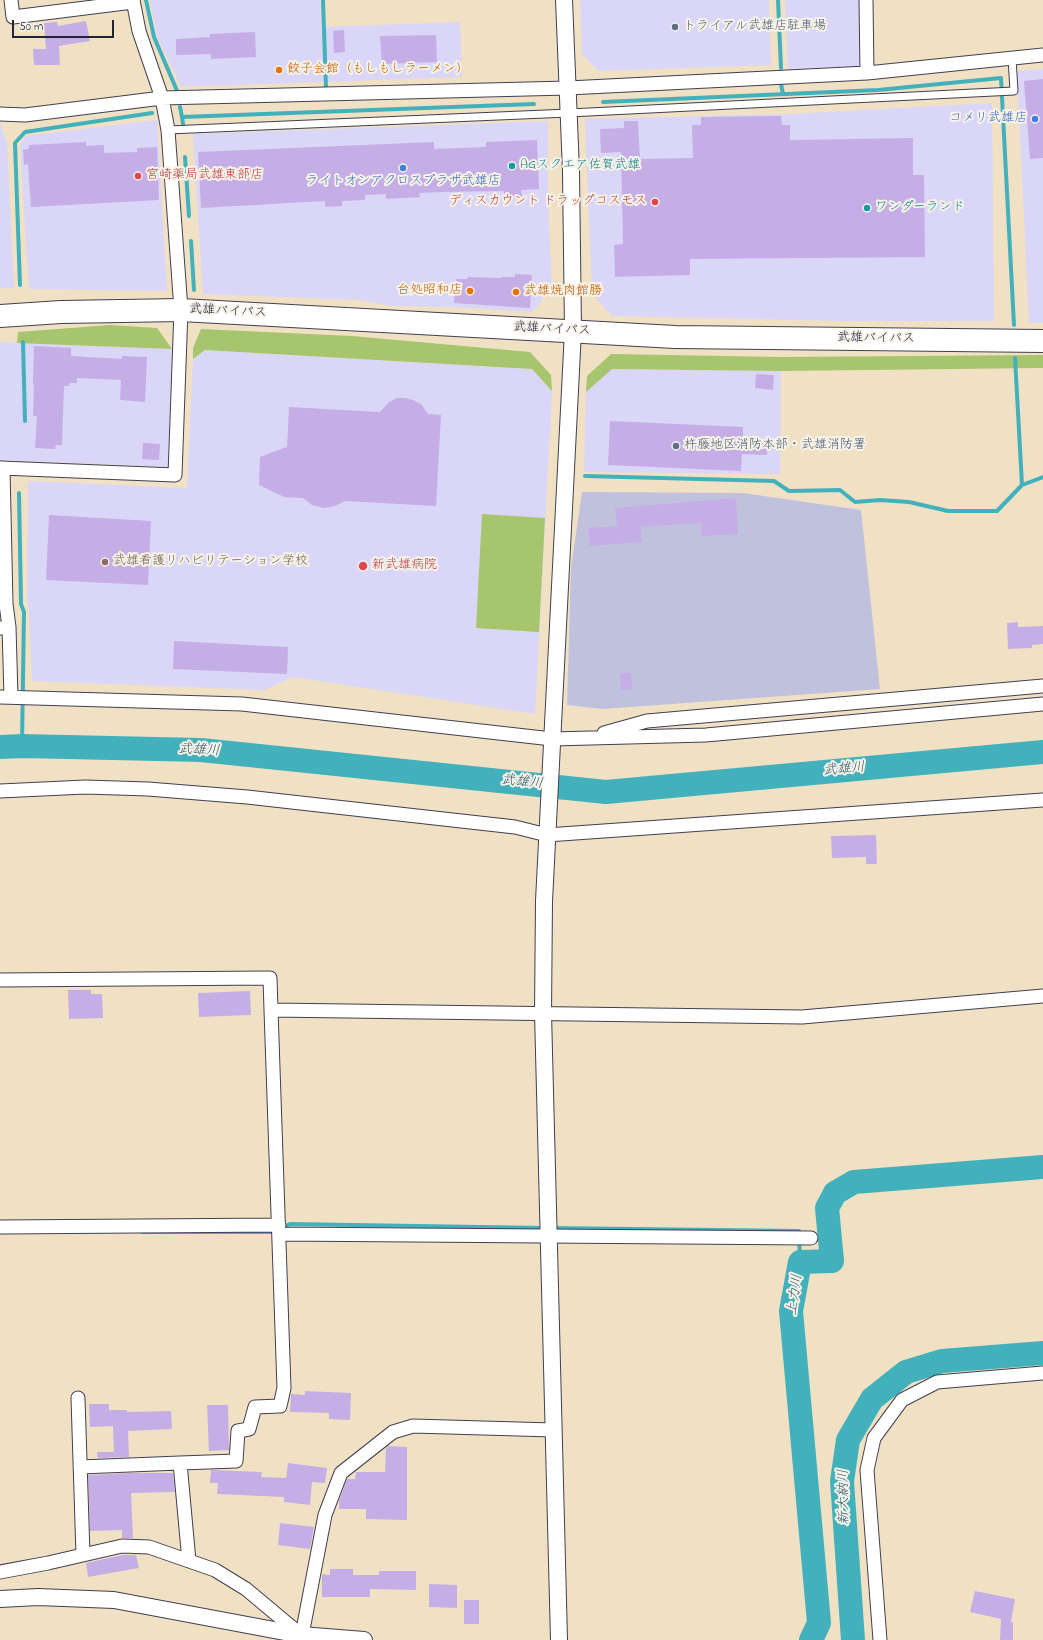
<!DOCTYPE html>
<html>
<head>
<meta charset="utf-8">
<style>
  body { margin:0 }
  #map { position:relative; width:1043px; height:1640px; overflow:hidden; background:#f1e1c4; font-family:"Indie Flower",sans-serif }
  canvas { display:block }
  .scale { position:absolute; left:12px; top:20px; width:102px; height:18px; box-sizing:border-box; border:2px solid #22223b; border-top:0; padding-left:5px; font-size:12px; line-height:14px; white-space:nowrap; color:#22223b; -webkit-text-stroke:3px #f7f3e8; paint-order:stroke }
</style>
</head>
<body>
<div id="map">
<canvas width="1043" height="1640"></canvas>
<div class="scale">50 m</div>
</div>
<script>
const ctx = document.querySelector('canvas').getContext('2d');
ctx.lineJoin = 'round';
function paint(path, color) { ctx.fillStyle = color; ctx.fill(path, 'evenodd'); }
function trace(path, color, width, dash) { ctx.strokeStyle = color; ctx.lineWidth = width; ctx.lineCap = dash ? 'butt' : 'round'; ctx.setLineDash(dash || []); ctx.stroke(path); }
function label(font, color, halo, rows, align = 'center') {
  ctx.font = font + ' "Indie Flower","Klee One",sans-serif'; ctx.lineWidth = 4; ctx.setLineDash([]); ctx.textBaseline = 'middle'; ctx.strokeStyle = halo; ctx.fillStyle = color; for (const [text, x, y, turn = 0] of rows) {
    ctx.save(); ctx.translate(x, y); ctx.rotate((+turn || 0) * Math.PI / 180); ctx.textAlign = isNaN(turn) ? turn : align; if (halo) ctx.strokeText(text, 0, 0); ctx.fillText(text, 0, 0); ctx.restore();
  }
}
const built = new Path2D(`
  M150,0H320L322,27L460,22L462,77L181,87L157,37Z
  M580,0H769L771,65L598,71L582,54Z
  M785,0H860L861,66L788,69Z
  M1043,69V323H1029L1017,71Z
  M992,103L994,321H847L612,316L592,294L585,119L790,114Z
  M157,120L167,291L29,289L20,145L26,136Z
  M548,121V202L552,289L532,312L449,307L392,306L359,300L203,294L193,134Z
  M0,123L7,143L14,288H0Z
  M0,342L172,349L168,467L0,460Z
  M205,350L532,369L552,391L535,714L293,677L265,690L32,681L29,610L27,602L28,481L187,488L193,359Z
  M611,369L781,371L780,474L584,472L586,392Z`);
const industrial = new Path2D(`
  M582,492L743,493L861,510L880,689L602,709L567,705L571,568Z`);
const green = new Path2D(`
  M110,325L157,328L172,349L17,343L18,332Z
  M201,329L352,336L530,352L551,375L552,391L532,369L205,350L193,359V348Z
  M611,354L781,357L1043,355V368L781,371L612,369L586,392L587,376Z
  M482,514L545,518L539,632L476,628Z`);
const stream = new Path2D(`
  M146,0L154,37L178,93
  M323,0L326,87
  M778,0L781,68
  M781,84L783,94
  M603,102L878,90L1001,78L1014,325
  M180,107L182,117L534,104
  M182,117L183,124
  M185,157L189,216
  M191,241L194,290
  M20,285L15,143L25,132L152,113
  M23,342L25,421
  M1015,358L1022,485
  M585,476L774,481L789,491L840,490L855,502L880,500L909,502L948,511H997L1022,485L1043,477
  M19,493L21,604L24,612L22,746
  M551,1228L799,1231L800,1262
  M142,1232H273L290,1224L544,1228`);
const river = new Path2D(`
  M0,747L22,746L201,750L606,792L1043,752
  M811,1640L819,1623L791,1311L800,1262L832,1261L827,1208L835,1193L854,1182L1043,1167
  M853,1640L842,1481L848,1440L872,1399L906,1372L942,1361L1043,1353`);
const building = new Path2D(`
  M86,21L90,41L59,46L60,65H34L33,49H46L44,23L57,22L58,26Z
  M344,30L345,52L334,53L333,31Z
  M255,32L256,57L211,59V54L176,55V39L210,37V34Z
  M436,35L437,62L382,64L380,36Z
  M1043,79V158L1030,159L1024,81Z
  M781,116L782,125H790V140L913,138V175H924L925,257L690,259V275L615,277L614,245L623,244L621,152L601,153L600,129L624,128V121H638L640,159L693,158L692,125H701V117Z
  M537,140L539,189L521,190L522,197L504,198V191L443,192L419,193L420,197L386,199V194L365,195V200L342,201V206L325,207V201L201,208L198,152L434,142V149L486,147V142Z
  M86,142V146L104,145V153L137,152V148L157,147L159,200L31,207L28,164L24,165L23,150L29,149V145Z
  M515,274L532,275L530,308L454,303L456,279H467L468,277L501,278L502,277H515Z
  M34,346L71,348V356L122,359V356L147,357L145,402L120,400L121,380L77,378V383H69V386H64L62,445H56L55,449L35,448L37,416H33L34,385L33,384Z
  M756,374L774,375L773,390L755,388Z
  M397,398H405L413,400L421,404L428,414L441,415L436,506L345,501L335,506L324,508L312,505L303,498L284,497L259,485L260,457L287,447L289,407L380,412L389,402Z
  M610,421L743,427V438L768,440L767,455L742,454L741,471L608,465Z
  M143,443L160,444L159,460L142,459Z
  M736,498L738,534L702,536L701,523L640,527L642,542L590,546L588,528L617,526L615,508Z
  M49,515L151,521L148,585L46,580Z
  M1018,622V627L1043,626V644L1032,645V648L1008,649L1007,623Z
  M174,641L288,647L287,674L173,669Z
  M620,673H631L632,689L621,690Z
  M876,835L877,864H866V857L832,858L831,836Z
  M68,990H91V994H102L103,1018L69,1019Z
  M250,991L251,1015L199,1017L198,993Z
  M305,1391L351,1393L350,1420L329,1419V1413L290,1412L291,1394L305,1395Z
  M89,1404H109V1410H127V1412L171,1411L172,1429L128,1431L129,1457L98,1458L97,1452H114L113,1426L90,1427Z
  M207,1405H228L229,1450L209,1451Z
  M388,1446L407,1447V1520L366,1519V1509H339V1501L347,1479H355L356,1472H385L386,1448Z
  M288,1463L327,1468L325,1483L312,1482L310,1505L284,1502V1497L217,1494L218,1483H210L211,1470L262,1472L261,1477L286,1478Z
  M129,1473H173L175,1492L131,1493L133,1538H122V1530L90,1531L88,1475Z
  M280,1523L314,1527L310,1549L278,1545Z
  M123,1555H136L139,1568L88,1577L86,1563Z
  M330,1569H353V1575H379V1571H416V1590L370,1589V1597H322V1574L330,1575Z
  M429,1584L457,1585V1608L429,1607Z
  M975,1591L1015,1599L1011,1622H1013V1640H1000L1001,1619L970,1612Z
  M464,1600H479V1624H464Z`);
const service = new Path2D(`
  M168,130L569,113L1014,91L1012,58`);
const minor = new Path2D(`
  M11,0L13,17L133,2
  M866,0L867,73
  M0,114L25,115L162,98L568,88L867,73L1043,55
  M0,468L175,475L181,310L168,130L162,98L139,31L133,0
  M9,627L11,697
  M0,628L9,627L6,604L3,468
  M0,697L242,704L552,739L706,735L1043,704
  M604,733L647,721L1043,686
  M0,791L85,787L148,789L247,797L515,827L547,835L1043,800
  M0,980L270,978L271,1010L802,1017L1043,996
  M0,1227L279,1225
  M279,1234L811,1238
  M78,1398L83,1555
  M180,1463L236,1461L238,1431L249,1429L255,1407L280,1406L284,1388L271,1010
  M80,1467L180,1463L189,1561
  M0,1572L48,1563L122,1546L149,1547L215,1570L246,1589L301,1635
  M301,1640L325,1515L341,1473L393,1432L413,1426L553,1430
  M880,1640L867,1470L874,1438L902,1400L937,1382L1043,1373`);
const tertiary = new Path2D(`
  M0,1599L38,1597L114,1600L301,1635L364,1640
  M559,1640L543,1013L544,901L573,331L571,171L564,0`);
const trunk = new Path2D(`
  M0,316L61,312L181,310L675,337L1043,341`);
const markers = [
  [675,27,4,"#5c6f8a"],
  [279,70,4,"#e8710a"],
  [1035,119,4,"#3f7fe0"],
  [512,166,4,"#0f9aa8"],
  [403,168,4,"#3f7fe0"],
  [138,176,4,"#e0444e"],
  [655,202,4,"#e0444e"],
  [867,208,4,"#0f9aa8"],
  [470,291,4,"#e8710a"],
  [516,292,4,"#e8710a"],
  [676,446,4,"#5c6f8a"],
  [105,562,4,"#8d6e63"],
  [363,566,5,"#e0444e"]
];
const serviceNames = [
  ["トライアル武雄店駐車場",683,27],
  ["杵藤地区消防本部・武雄消防署",684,446]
];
const foodNames = [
  ["餃子会館（もしもしラーメン）",287,70],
  ["台処昭和店",462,291,"right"],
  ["武雄焼肉館勝",524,292]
];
const shopNames = [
  ["コメリ武雄店",1027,119],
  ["ライトオンアクロスプラザ武雄店",403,182,"center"]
];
const cultureNames = [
  ["AGスクエア佐賀武雄",520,166],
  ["ワンダーランド",875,208]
];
const healthNames = [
  ["宮崎薬局武雄東部店",146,176],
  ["ディスカウント ドラッグコスモス",647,202,"right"],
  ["新武雄病院",372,566]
];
const streetNames = [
  ["武雄バイパス",228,312,3],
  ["武雄バイパス",552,330,3],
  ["武雄バイパス",876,339,1]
];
const educationNames = [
  ["武雄看護リハビリテーション学校",113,562]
];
const waterNames = [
  ["武雄川",199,751,3],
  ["武雄川",844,770,-5],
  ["武雄川",522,783,6],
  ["上力川",796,1295,-82],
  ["新大納川",845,1497,-91]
];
paint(built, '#dad6f7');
paint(industrial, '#c0c2dd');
paint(green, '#a7c56c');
trace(stream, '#42b1bc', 4);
trace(river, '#42b1bc', 24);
paint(building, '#c5aee6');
trace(service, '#413f50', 9);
trace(minor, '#413f50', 15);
trace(tertiary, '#413f50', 18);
trace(trunk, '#413f50', 24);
trace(service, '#fff', 7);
trace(minor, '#fff', 13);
trace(tertiary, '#fff', 16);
trace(trunk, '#fff', 22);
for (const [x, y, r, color] of markers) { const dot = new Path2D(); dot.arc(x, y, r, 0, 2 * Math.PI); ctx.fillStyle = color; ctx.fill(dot); trace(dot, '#f7f3e8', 1.5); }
label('13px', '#4e5e75', '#f7f3e8', serviceNames, 'left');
label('13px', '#c56008', '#f7f3e8', foodNames, 'left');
label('13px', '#366cbe', '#f7f3e8', shopNames, 'right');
label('13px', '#0d838f', '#f7f3e8', cultureNames, 'left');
label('13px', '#be3a42', '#f7f3e8', healthNames, 'left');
label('13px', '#22223b', '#f7f3e8', streetNames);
label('13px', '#785e54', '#f7f3e8', educationNames, 'left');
label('italic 14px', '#2f5b6f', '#f7f3e8', waterNames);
</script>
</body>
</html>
